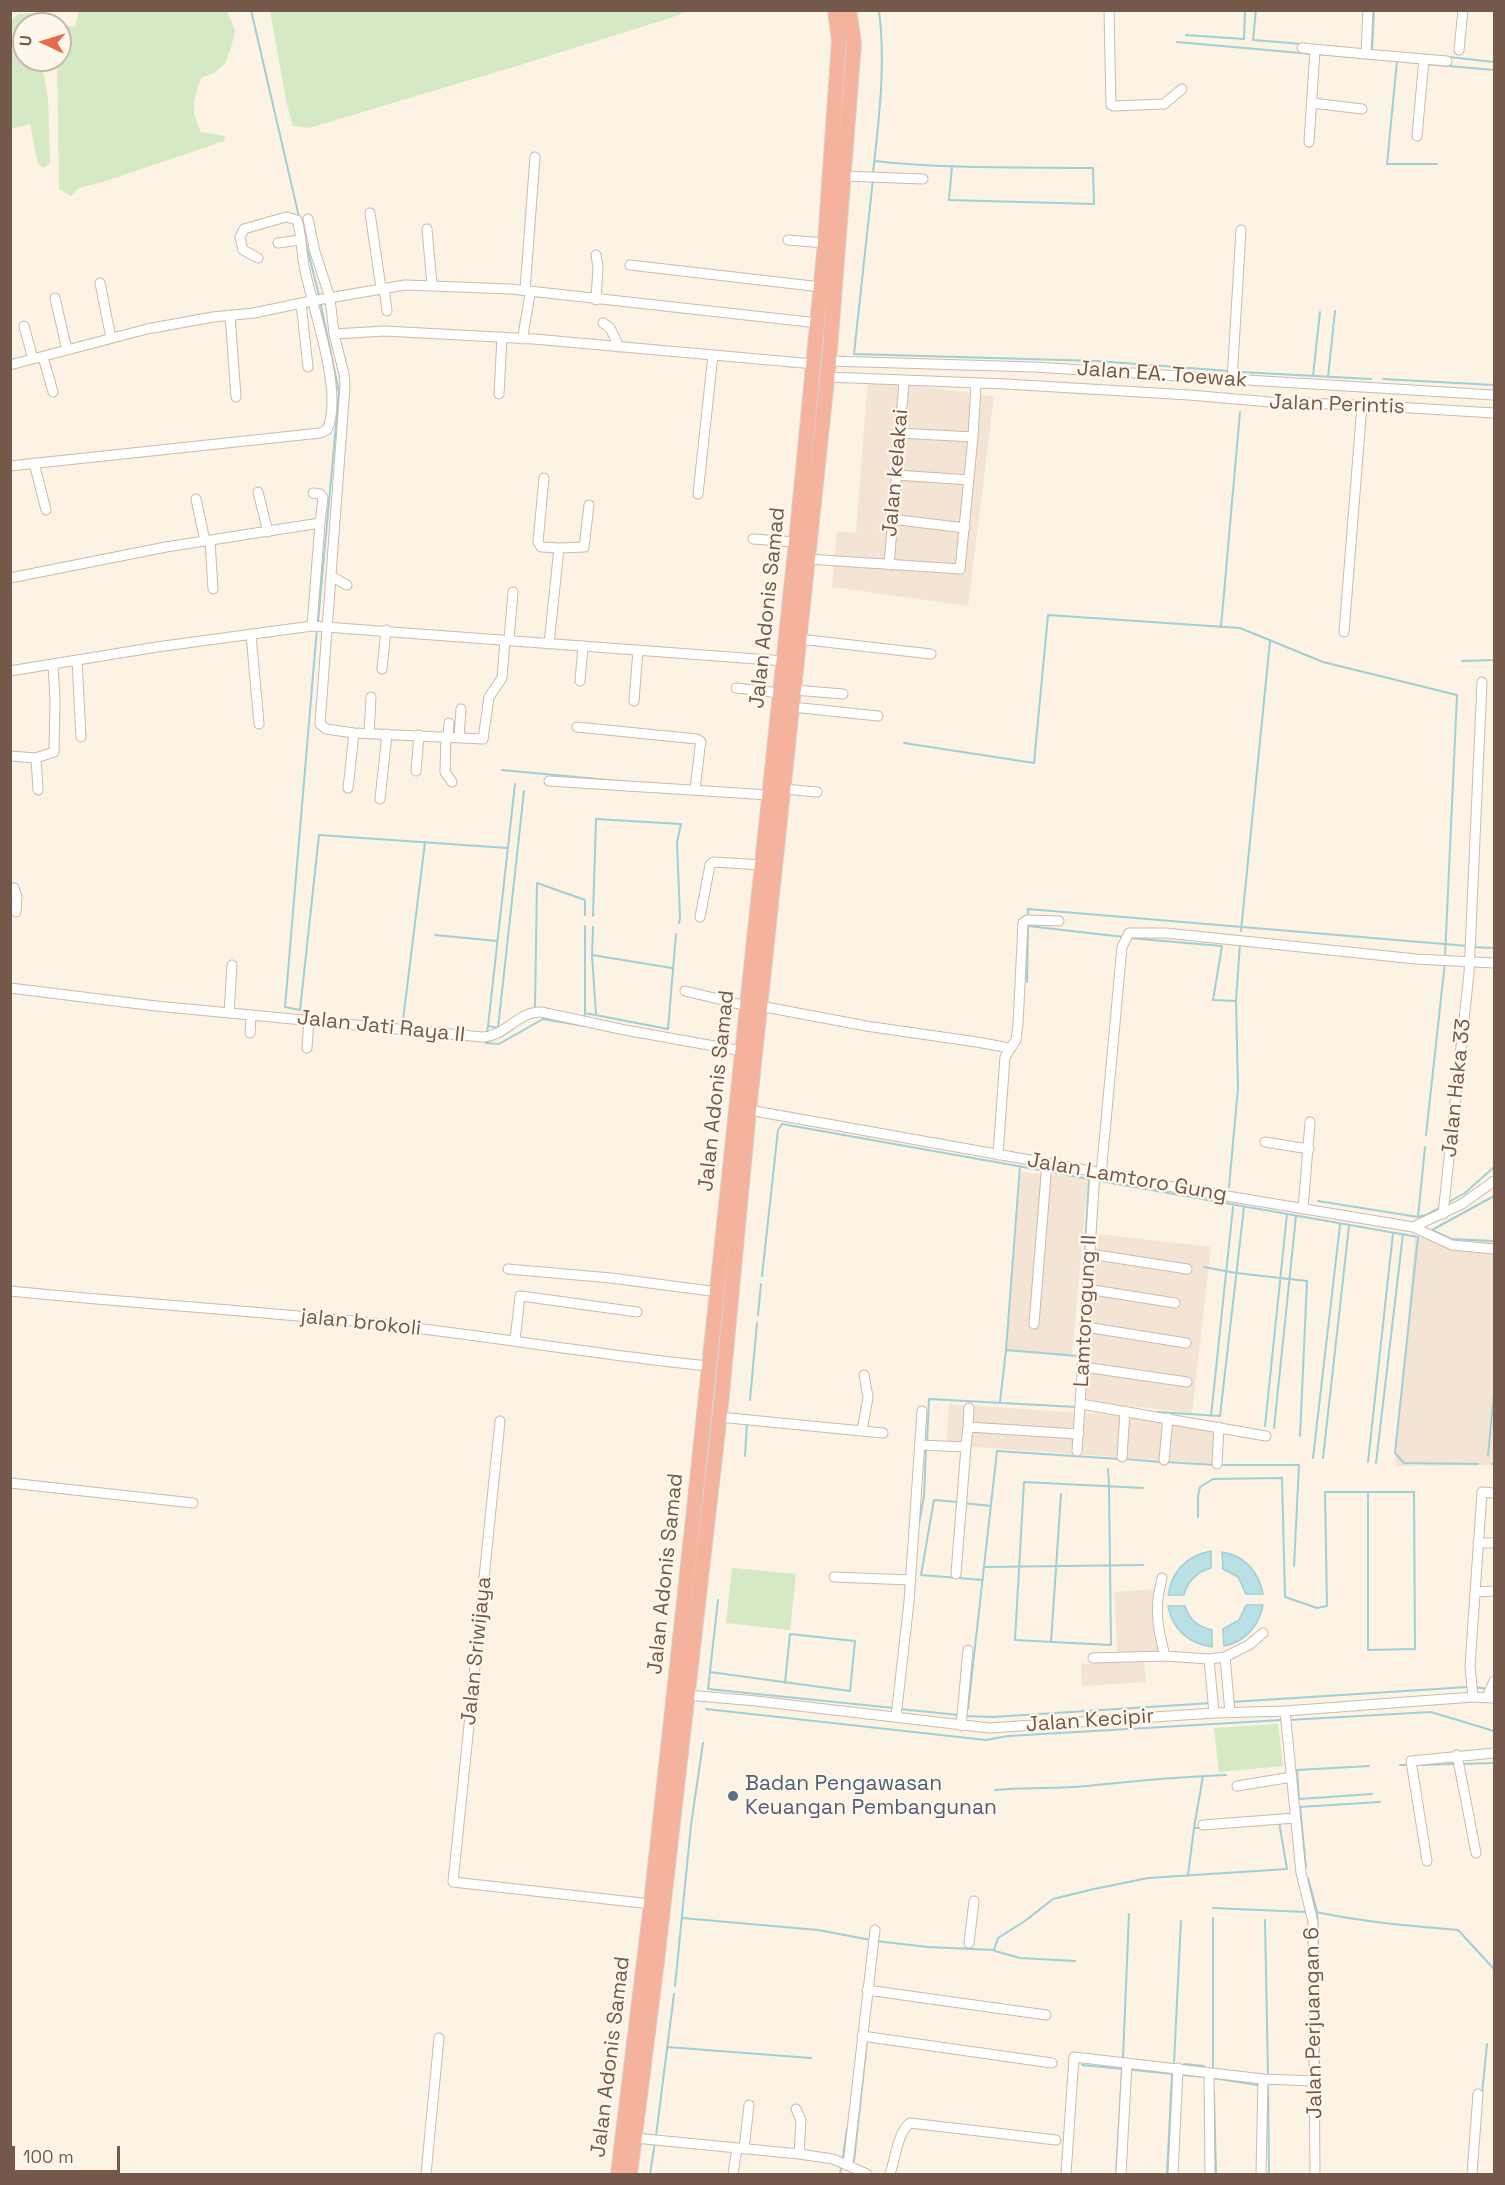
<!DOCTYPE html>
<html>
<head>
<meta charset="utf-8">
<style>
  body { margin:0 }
  #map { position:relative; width:1505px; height:2185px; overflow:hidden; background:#fcf3e5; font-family:"Space Grotesk",sans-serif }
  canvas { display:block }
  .frame { position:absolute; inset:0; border:12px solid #74594b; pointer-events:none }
  .north { position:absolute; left:12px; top:12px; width:60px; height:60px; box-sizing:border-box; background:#fff7eb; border:2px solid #c7b8ab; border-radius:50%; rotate:274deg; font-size:16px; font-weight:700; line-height:24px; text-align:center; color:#74594b }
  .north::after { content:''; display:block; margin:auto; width:21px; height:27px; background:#e46c4c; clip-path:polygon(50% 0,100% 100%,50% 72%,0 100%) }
  .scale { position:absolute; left:12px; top:2146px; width:108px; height:27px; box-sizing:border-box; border:3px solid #74594b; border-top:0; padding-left:8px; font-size:18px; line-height:21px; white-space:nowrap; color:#74594b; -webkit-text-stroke:4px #fff7eb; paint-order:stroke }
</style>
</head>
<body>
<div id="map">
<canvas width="1505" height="2185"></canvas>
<div class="frame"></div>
<div class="north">U</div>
<div class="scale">100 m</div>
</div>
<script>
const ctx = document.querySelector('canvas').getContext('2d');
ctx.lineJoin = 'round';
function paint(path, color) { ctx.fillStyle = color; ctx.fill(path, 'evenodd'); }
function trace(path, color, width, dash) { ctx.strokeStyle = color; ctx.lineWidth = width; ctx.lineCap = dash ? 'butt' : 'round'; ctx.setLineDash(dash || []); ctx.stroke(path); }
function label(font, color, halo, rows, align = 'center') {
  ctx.font = font + ' "Space Grotesk",sans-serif'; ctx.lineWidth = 4.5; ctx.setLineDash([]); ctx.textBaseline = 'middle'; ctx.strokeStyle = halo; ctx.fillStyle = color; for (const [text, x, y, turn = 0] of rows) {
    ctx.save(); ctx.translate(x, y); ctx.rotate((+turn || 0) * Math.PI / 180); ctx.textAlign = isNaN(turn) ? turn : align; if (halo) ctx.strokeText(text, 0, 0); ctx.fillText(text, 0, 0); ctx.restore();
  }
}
const residential = new Path2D(`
  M868,380L994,396L968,606L832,587L837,531L856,533Z
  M1021,1172L1088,1178L1072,1356L1005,1350Z
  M1099,1234L1211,1247L1192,1413L1080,1400Z
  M1415,1236L1494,1241V1465L1395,1466Z
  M949,1404L1218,1422L1216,1464L946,1445Z
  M1158,1589L1162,1660L1144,1661L1146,1682L1082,1686L1081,1664L1118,1662L1114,1592Z`);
const green = new Path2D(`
  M79,11H227L235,31L231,48L225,64L214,73L201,78C193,102 190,108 201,132L225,136L224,141L106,181L79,188L71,196L59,189L57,60H60V24L52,23L75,27Z
  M270,11V10L687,11L673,17L520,65L309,128L293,126L287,105Z
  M31,13L35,24H24V60H41L48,98L50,163L43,168L38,164L30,124L11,129V20L19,14Z
  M732,1568L796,1574L790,1630L726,1623Z
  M1278,1724L1283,1766L1219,1772L1214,1728Z`);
const water = new Path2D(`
  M1211,1551V1568C1197,1572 1188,1580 1184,1595H1168C1172,1571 1186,1556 1211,1551Z
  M1222,1552C1244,1555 1259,1572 1263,1594H1246L1238,1577L1223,1569Z
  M1246,1605H1263C1259,1626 1245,1642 1224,1646L1223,1629L1239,1620Z
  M1168,1606H1185C1189,1620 1198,1627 1212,1630V1647C1190,1644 1172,1630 1168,1606Z`);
const stream = new Path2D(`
  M251,10L299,217
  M1256,10L1253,40L1302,44
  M1374,10L1372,50H1375
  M1186,35L1244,39L1245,10
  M1177,42L1312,54
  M1318,54L1420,63
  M1449,57L1494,62
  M1397,61L1387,164H1437
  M1426,64L1494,70
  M875,161C947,169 1020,167 1093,168L1094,204L949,200L952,166
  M873,173C879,118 886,65 879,10
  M873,179L854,354L1097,361L1229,371
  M305,240L319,295
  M1241,372L1371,379
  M1313,376L1320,312
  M1328,377L1335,311
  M1383,379L1494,385
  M318,622L339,392L320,301
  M1221,627L1240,412
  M317,628L285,1007L300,1010L319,835L507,848
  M1462,661L1494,660
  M904,743L1034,763L1048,615L1240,628L1323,662L1457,695L1445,957
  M502,770L629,782
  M1028,914V909L1468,946
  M593,916L596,819L681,824L677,842L680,918L679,923
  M585,926V1013
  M1028,926L1124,937
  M593,927L592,955L596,1014
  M1241,931L1270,641
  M435,935L497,941
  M1129,938L1222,946L1213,1000L1236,1001L1238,1088L1229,1187
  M1473,947L1494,948
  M592,955L672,968
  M1027,982L1028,925
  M1236,1001L1240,943
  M535,1007L537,883L585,900V915
  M584,1018L585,1013L668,1029L676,934
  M403,1020L425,842
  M488,1026L515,784
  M487,1033L488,1026L498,1028L524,791
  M487,1038L486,1043L499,1044L543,1019L584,1026V1024
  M1426,1135L1445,962
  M1020,1166L1006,1350L1078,1356
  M1052,1172L1089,1179L1078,1369
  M1100,1181L1418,1237L1395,1453L1404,1463L1478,1464
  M1494,1196L1432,1230L1451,1239L1494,1241
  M1318,1201L1418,1217L1426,1215L1442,1206
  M1447,1203L1465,1193L1494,1167
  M1418,1217L1425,1147
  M1204,1267L1236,1273L1307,1281L1300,1436
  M762,1276L778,1130L782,1124L1040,1170
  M758,1315L761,1284
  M750,1400L757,1323
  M1000,1402L1006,1350
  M1158,1412L1220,1416L1244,1207
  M1211,1416L1233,1207
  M1265,1426L1287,1214
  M1274,1428L1296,1216
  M927,1443L929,1399L1076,1407
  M1488,1455L1494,1393
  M745,1456L747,1422
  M1313,1458L1340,1225
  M1323,1458L1349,1226
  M1124,1459L1161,1462
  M1166,1462L1215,1465
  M1368,1462L1393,1233
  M1376,1463L1403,1234
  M1492,1464H1494
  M1220,1465H1299L1294,1566
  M1108,1469L1109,1486L1111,1645L1015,1640L1024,1482L1143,1488
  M958,1502L934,1500L921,1575L983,1580
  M963,1503L991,1506
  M1198,1517V1496L1200,1487L1213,1479L1282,1478L1285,1597L1317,1608L1327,1606L1325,1492H1414L1415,1649L1368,1650V1492
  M919,1524L924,1496L926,1449
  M984,1567L1143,1565
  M718,1600L708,1689L894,1708
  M1051,1642L1061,1494
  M710,1672L850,1691L855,1641L790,1634L785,1683
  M1474,1687L1489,1689
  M1231,1702L1468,1687
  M706,1709L986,1740L1008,1736L1282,1720
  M899,1709L959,1715
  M968,1709L997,1451L1119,1459
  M965,1716L993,1717L1211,1703
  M1288,1720L1431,1712L1494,1731
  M1461,1764L1494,1763
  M1400,1765H1408
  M1416,1765L1456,1764
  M995,1790C1026,1787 1057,1789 1087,1786C1133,1781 1179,1777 1226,1775
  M1299,1799L1297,1770L1369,1766
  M1299,1799L1372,1794
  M1299,1807L1380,1802
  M1300,1807L1306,1867
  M1202,1828H1194L1203,1776
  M1188,1875L1194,1828
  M1308,1878L1317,1912L1318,1931L1319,2070
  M1213,1908L1306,1912
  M1316,1912C1363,1922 1410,1926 1458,1930L1494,1969
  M682,1918L818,1930L871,1940
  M1265,1920L1268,2074
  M876,1941L928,1947L994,1950L998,1938L1025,1921L1053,1899L1094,1889L1148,1878L1287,1869L1279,1822
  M995,1951L1020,1958L1075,1961
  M675,1986L691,1825L703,1743
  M667,2047L811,2058
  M1123,2057L1129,1914
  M1174,2062L1181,1921
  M1184,2064L1204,2066
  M1082,2065L1123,2069
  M1213,2068V1918
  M1133,2070L1173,2074
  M1184,2075L1204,2077
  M1213,2078L1257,2085
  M1268,2086L1269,2174
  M1214,2093L1216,2174
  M1482,2094L1487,2044
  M656,2136L674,1994
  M843,2156L847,2129
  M854,2161L867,2042
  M650,2174L655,2142
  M840,2174L841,2168
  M851,2174V2173
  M1116,2174L1122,2068
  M1167,2174L1172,2074`);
const minor = new Path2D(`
  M1109,10L1111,105L1113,106L1164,104L1182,89
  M1302,48L1366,54L1368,10
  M1459,50L1463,10
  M1366,54L1447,61
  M1312,103L1362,109
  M1417,136L1424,59
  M1309,142L1315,50
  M844,176L923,179
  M370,213L381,288
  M308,219L315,252L330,298L334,334L344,374L345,386L320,724L326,729L354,733L483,739L489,697L502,678L505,640
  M427,229L432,285
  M788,240L825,243
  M278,243L300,240
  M596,255L598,267L596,300
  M630,265L821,287
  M100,283L111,338
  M384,288L387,311
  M525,290L535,157
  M55,298L67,350
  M301,303L308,367
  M230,315L236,397
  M603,323L610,328L619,347
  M24,326L33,359
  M334,334L385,331L534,339L814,364
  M523,339C524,322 529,307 530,291
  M43,357L53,392
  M829,361L1033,367L1494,395
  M10,365L147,329L213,317L254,313L311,301L405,285L511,289L818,323
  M827,377L1006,384L1189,395L1270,402L1362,405L1494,413
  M1232,380L1241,230
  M499,394L502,337
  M899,433L973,437
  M34,463L46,510
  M10,466L320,433L327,430C344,393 313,311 305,270C301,254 302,235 297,220L286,217L244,229L240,237L243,250L258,258
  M896,475L969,480
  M544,478L538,542L541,547L559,548
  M258,492L268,532
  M313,493L320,494L323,498L320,523
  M698,494L713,355
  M196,499L205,541
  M891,519L965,528
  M753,539L796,542
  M210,541L213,589
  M808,559L960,569L973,437L976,384
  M889,565L904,382
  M331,576L347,585
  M10,578L166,547L320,523L312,626
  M1344,632L1362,405
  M251,634L259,724
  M799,639L931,654
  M509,640L513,592
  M549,644L559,548L584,547L589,505
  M77,660L81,737
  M382,669L386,630
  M10,671L157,647L312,626L784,661
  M580,681L583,646
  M736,688L780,693
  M794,690L843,694
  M634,701L638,650
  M792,707L878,716
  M577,727L697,739L701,742L700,747L695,790
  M369,734L371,697
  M446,737L445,772L452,782
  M448,737L449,723
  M459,738L461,709
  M10,756L36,758L54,752L55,700L53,664
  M36,758L38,790
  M416,771L419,735
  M549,781L769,795
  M348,788L354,733
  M784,789L817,792
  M380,799L387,734
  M10,888H14L17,897L16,912
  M700,917L710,865L713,862L762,865
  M10,988L156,1006L482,1037C505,1037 518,1011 541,1012L625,1030L742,1051
  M685,991L747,1006
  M760,1006L866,1026L977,1042L1009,1048
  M229,1013L232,965
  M250,1033L251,1015
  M307,1048L309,1020
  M749,1110L1097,1172L1101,1175L1413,1227L1462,1204L1494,1181
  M1265,1142L1309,1149
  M998,1155L1005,1057L1016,1040L1018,1024L1023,923L1027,920L1059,921
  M1101,1175L1122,947L1129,933H1166L1416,959L1494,963
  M1303,1209L1310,1122
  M1443,1214L1469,973L1482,682
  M1413,1227L1452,1245L1494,1249
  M1090,1254L1187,1269
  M508,1269L611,1278L718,1292
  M1087,1289L1175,1303
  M10,1291C131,1303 252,1311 372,1323C485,1335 597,1355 709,1366
  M1034,1324L1047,1163
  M1086,1327L1186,1343
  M515,1340L520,1296H521L637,1312
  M1084,1367L1187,1382
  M1081,1404L1266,1436
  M969,1408L968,1427L1079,1434
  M719,1417L862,1431L868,1397L864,1375
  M500,1421L453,1882L651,1904
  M862,1431L883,1433
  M920,1445L966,1447L968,1427
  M1077,1451L1095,1172
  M1122,1457L1125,1411
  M1164,1460L1168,1418
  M1217,1464L1219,1427
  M10,1483L193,1503
  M1478,1543H1494
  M956,1574L966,1447
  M834,1577L911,1580
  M1162,1578C1154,1609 1157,1626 1165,1656
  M1476,1592L1494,1591
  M1225,1657L1230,1713
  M1093,1658L1165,1656L1209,1659L1225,1657L1249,1645L1263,1633
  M1209,1659L1214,1713
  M687,1695L756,1701L989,1728L1214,1713L1285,1711L1473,1697L1494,1698
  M1473,1697L1470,1666L1482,1492L1494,1493
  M1487,1697L1494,1681
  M1285,1711L1301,1873L1313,1922L1315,2174
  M896,1717L909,1602L922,1411
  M961,1726L968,1650
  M1457,1755L1476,1853
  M1237,1786L1292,1777
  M1203,1825L1295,1818
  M1427,1861L1411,1761L1494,1753
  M969,1943L974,1901
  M867,1990L1046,2015
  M862,2036L1052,2063
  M1209,2073L1210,2174
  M796,2109L801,2120L799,2154
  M635,2138L799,2154L833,2159L867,2174
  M744,2149L749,2105
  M848,2165L875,1930
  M426,2174L439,2038
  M733,2174L737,2148
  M890,2174C895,2160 898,2131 910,2123L1056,2140
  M1066,2174L1074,2057L1263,2079L1315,2081
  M1121,2174L1127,2063
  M1173,2174L1178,2068
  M1261,2174L1263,2079
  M1472,2174L1478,2094`);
const highway = new Path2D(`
  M618,2174L651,1904L692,1528L796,542L825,243L839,41L835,10
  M630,2174L657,1961L721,1404L749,1110L829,361L854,43L849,10`);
const markers = [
  [733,1796,6,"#5c6f8a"]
];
const streetNames = [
  ["Jalan EA. Toewak",1162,375,4],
  ["Jalan Perintis",1337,405,2],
  ["Jalan kelakai",896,473,-85],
  ["Jalan Adonis Samad",768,608,-84],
  ["Jalan Jati Raya II",381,1027,6],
  ["Jalan Haka 33",1457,1088,-84],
  ["Jalan Adonis Samad",717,1091,-84],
  ["Jalan Lamtoro Gung",1127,1178,10],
  ["Lamtorogung II",1086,1311,-87],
  ["jalan brokoli",361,1323,6],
  ["Jalan Adonis Samad",666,1574,-84],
  ["Jalan Sriwijaya",477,1651,-84],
  ["Jalan Kecipir",1090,1721,-4],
  ["Jalan Perjuangan 6",1314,2023,-91],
  ["Jalan Adonis Samad",611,2057,-83]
];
const serviceNames = [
  ["Badan Pengawasan",745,1784],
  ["Keuangan Pembangunan",745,1808]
];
paint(residential, '#f3e4d4');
paint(green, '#d4e9c4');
paint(water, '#bae0e5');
trace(water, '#a0cfd7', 1.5);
trace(stream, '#a0cfd7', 2);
trace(minor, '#cdbaac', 11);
trace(highway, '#d8d1cd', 16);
trace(minor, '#fff', 9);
trace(highway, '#f5b39d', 14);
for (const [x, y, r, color] of markers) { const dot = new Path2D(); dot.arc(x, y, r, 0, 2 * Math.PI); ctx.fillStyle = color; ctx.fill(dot); trace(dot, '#fff7eb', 2); }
label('21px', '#74594b', '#fff7eb', streetNames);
label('21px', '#4e5e75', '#fff7eb', serviceNames, 'left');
</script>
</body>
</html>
